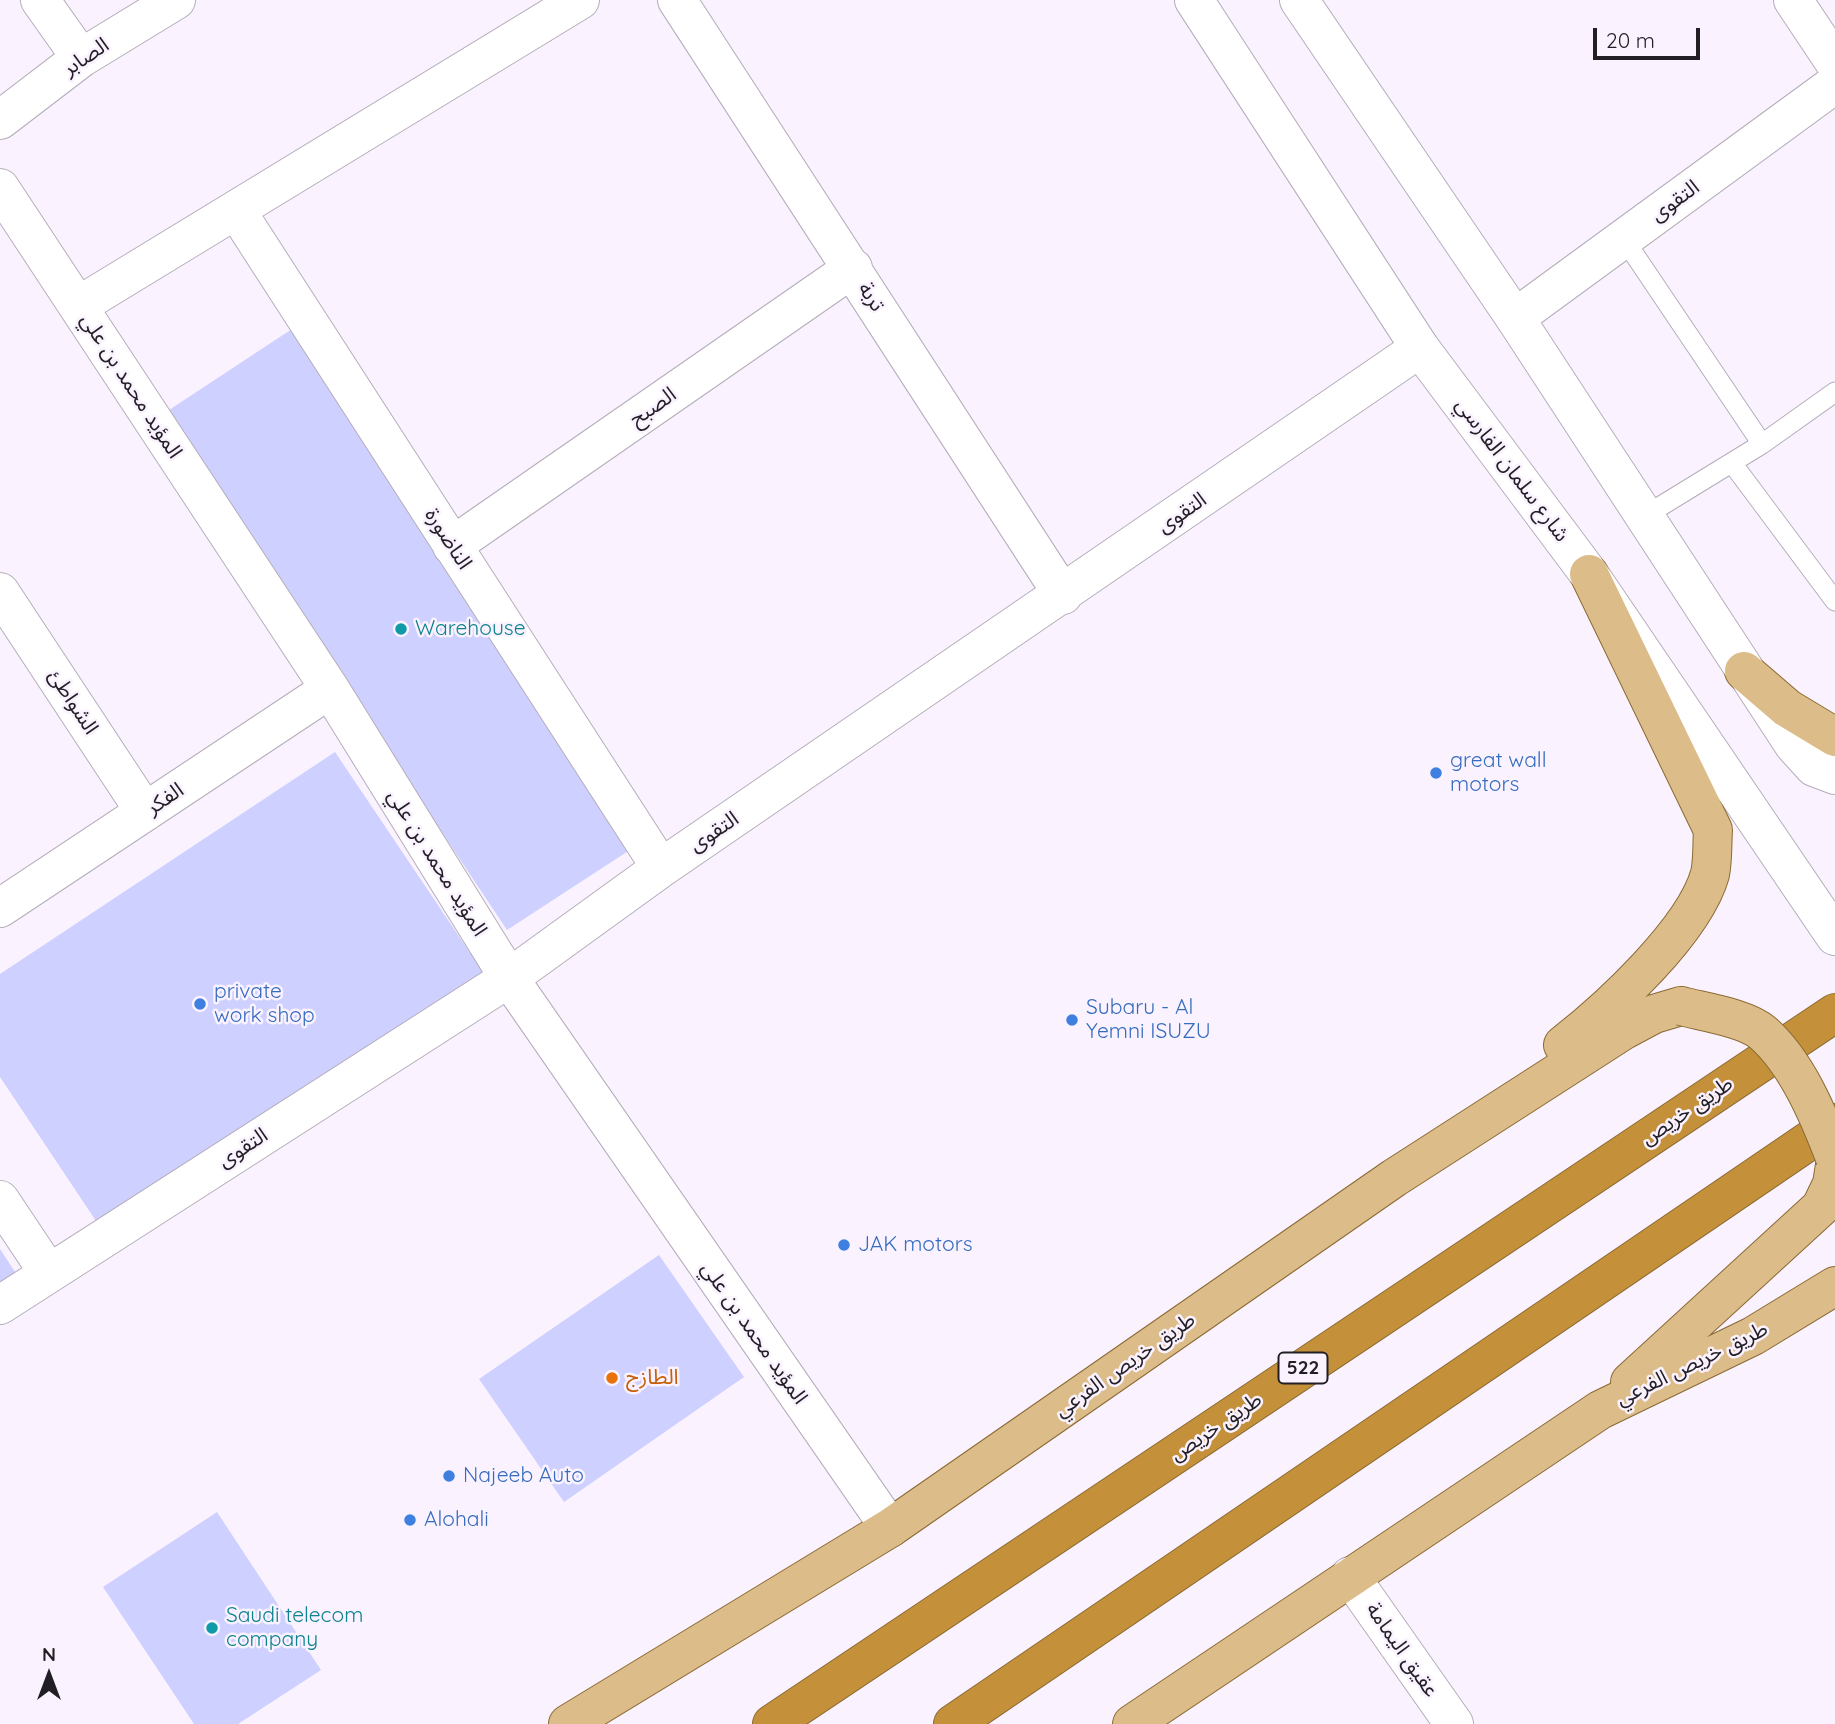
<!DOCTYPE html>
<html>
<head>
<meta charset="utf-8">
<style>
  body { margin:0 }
  #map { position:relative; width:1835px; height:1724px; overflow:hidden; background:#faf2ff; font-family:Quicksand,sans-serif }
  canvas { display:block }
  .north { position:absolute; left:14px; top:1640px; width:70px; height:70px; -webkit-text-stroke:5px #faf2ff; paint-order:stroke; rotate:0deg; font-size:19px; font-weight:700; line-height:28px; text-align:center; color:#221f24 }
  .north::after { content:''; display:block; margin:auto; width:24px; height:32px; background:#221f24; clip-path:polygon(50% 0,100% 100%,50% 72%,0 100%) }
  .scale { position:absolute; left:1593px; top:28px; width:107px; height:32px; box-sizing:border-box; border:4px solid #221f24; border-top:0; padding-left:9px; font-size:21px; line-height:24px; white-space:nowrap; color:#221f24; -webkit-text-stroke:5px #faf2ff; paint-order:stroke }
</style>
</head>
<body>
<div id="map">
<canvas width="1835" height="1724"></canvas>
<div class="north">N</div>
<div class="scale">20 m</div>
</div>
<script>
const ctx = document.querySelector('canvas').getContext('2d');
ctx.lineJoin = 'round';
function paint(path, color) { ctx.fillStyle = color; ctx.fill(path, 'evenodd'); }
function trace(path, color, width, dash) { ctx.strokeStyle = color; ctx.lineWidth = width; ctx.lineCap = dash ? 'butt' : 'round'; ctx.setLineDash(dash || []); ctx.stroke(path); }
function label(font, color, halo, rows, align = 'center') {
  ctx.font = font + ' Quicksand,"Noto Sans Arabic",sans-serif'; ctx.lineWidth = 5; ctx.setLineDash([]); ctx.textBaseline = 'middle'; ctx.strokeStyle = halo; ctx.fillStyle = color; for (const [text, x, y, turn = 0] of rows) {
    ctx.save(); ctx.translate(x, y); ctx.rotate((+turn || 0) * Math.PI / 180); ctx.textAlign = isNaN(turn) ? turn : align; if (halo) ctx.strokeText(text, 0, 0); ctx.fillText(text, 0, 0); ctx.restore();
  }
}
const building = new Path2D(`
  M295,327L639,844L507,930L163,414Z
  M335,752L485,975L102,1230L0,1077V974Z
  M0,1249L21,1281L0,1295Z
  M659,1255L744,1377L564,1502L479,1379Z
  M217,1512L321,1670L238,1724H194L103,1587Z`);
const lane = new Path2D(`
  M1624,239L1762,444
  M1732,463L1835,601
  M1643,517L1762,444L1835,392`);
const street = new Path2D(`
  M40,0L81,58
  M677,0L1063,595
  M1793,0L1835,63
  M0,120L81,58L176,0
  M0,188L330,689L509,978L890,1528
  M236,210L661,868
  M78,306L580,0
  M1515,318L1835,84
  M452,546L853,268
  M0,592L145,812
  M0,908L330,689
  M0,1200L48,1272
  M0,1305L509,978L661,868L1420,348
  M1350,1576L1454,1724`);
const secondary = new Path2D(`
  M1194,0L1420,348L1589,574L1835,936
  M1299,0L1515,318L1794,745L1814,767L1835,775`);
const primary = new Path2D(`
  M1744,671L1787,708L1835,737
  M1563,1045C1609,1009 1694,931 1710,874C1713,860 1712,844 1713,830L1589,574
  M1630,1382L1821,1207L1832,1184L1835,1165
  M568,1724L890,1528L1394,1178L1624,1030L1654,1014L1681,1006
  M1132,1724L1600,1410L1753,1336L1835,1286`);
const highway = new Path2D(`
  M772,1724L1835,1013
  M953,1724L1835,1123`);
const primaryBridge = new Path2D(`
  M1681,1006C1704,1012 1746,1018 1763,1033C1797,1063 1819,1116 1835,1158`);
const markers = [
  [401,629,7,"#0f9aa8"],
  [1436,773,7,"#3f7fe0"],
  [200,1004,7,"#3f7fe0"],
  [1072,1020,7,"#3f7fe0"],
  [844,1245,7,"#3f7fe0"],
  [612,1378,7,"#e8710a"],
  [449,1476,7,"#3f7fe0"],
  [410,1520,7,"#3f7fe0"],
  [212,1628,7,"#0f9aa8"]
];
const shields = [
  [1303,1368,49]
];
const shieldNames = [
  ["522",1303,1368]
];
const streetNames = [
  ["الصابر",86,57,-34],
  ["التقوى",1675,201,-36],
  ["تربة",871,297,57],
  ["المؤيد محمد بن علي",131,386,57],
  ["الصبح",653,407,-35],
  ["شارع سلمان الفارسي",1512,470,53],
  ["التقوى",1182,513,-35],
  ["الناضورة",448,539,57],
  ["الشواطئ",73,702,57],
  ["الفكر",165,799,-34],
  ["التقوى",714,832,-34],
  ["المؤيد محمد بن علي",437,863,58],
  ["طريق خريص",1687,1111,-34],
  ["التقوى",243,1148,-33],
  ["المؤيد محمد بن علي",754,1333,55],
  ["طريق خريص الفرعي",1692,1364,-26],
  ["طريق خريص الفرعي",1125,1365,-35],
  ["طريق خريص",1216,1427,-34],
  ["عقيق اليمامة",1402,1650,55]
];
const cultureNames = [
  ["Warehouse",415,629],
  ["Saudi telecom",226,1616],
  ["company",226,1640]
];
const shopNames = [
  ["great wall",1450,761],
  ["motors",1450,785],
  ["private",214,992],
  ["work shop",214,1016],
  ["Subaru - Al",1086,1008],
  ["Yemni ISUZU",1086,1032],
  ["JAK motors",858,1245],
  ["Najeeb Auto",463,1476],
  ["Alohali",424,1520]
];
const foodNames = [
  ["الطازج",626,1378]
];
paint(building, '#ced0ff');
trace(lane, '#b5adb9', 21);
trace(street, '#b5adb9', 40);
trace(secondary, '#b5adb9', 40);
trace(primary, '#8b6932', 40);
trace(highway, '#8b6932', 40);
trace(lane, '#fff', 19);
trace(street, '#fff', 38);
trace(secondary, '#fff', 38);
trace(primary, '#dcbd89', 38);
trace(highway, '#c4913a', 38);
trace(primaryBridge, '#8b6932', 40, []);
trace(primaryBridge, '#dcbd89', 38);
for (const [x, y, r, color] of markers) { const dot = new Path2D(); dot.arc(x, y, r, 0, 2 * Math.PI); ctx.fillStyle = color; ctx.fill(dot); trace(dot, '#faf2ff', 2.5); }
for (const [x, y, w] of shields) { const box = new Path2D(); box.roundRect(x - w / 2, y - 15.5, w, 31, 5); ctx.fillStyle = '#faf2ff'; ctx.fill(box); trace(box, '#221f24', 2); }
label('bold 19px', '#221f24', null, shieldNames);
label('21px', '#221f24', '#faf2ff', streetNames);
label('21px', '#0d838f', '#faf2ff', cultureNames, 'left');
label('21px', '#366cbe', '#faf2ff', shopNames, 'left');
label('21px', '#c56008', '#faf2ff', foodNames, 'left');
</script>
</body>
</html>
